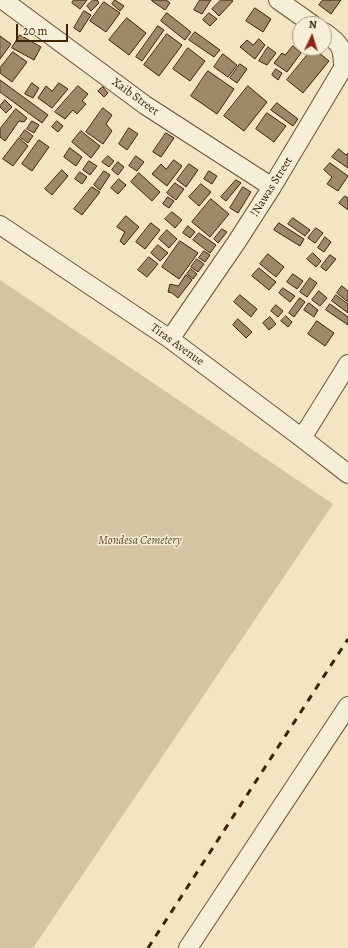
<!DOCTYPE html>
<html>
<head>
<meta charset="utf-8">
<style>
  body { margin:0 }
  #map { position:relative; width:348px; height:948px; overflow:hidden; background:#f3e5c1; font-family:Alegreya,serif }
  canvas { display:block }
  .north { position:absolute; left:292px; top:16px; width:40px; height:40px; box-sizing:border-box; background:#f7eed7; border:1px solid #ad9d84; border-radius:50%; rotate:4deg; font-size:11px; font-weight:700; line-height:16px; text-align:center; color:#3f2307 }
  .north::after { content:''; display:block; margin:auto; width:14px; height:18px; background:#8f2418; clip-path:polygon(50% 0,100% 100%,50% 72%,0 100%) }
  .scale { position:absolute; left:16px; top:24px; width:52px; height:18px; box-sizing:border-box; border:2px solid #3f2307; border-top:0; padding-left:5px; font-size:12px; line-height:14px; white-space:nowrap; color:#3f2307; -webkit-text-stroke:3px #f7eed7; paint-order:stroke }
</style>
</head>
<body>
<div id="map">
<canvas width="348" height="948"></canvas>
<div class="north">N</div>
<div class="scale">20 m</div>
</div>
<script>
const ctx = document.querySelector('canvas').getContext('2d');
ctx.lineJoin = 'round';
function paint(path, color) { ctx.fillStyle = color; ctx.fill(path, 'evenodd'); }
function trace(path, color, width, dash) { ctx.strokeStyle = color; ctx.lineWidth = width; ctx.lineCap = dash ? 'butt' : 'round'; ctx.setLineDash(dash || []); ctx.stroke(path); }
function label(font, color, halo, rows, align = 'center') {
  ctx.font = font + ' Alegreya,serif'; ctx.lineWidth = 3; ctx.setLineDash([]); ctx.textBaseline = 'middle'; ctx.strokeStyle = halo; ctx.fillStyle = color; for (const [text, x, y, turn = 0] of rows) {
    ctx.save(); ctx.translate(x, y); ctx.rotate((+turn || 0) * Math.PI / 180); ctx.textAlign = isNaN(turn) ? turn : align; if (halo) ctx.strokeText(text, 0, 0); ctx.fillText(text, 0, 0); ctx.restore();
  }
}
const green = new Path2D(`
  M0,280L333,504L33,948H0Z`);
const building = new Path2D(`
  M74,0H87L80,9L72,3Z
  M93,0H97L99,3L91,11L87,6Z
  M115,0L124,6L120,11L112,4Z
  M152,0H166L170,3L165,10L152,1Z
  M200,0H211L202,14L194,10Z
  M221,0H231L233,1L219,16L212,9Z
  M323,0H341L331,14L319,5Z
  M104,2L120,13L106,32L90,21Z
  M255,8L271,19L263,32L246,21Z
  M84,11L91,15L80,32L74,28Z
  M167,13L191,32L185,40L161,21Z
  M209,13L217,19L210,26L203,20Z
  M127,18L146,33L129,55L109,40Z
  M158,26L164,30L142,61L136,57Z
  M195,32L220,50L214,57L189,40Z
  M167,34L182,45L159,76L144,65Z
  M20,35L41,47L34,60L12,48Z
  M0,36L11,44L0,59Z
  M259,39L265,45L255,59L240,47L247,40L253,45Z
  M293,46L301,53L287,72L274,63L282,53L285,55Z
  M268,47L276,53L267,65L259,61Z
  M188,48L205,61L190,81L173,69Z
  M313,48L329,61L303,93L287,80Z
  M13,52L27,62L12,82L0,73V68Z
  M223,54L237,65L228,77L214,67Z
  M240,64L247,69L237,83L230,78Z
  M276,69L282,73L278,80L272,75Z
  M208,71L234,89L217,114L191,96Z
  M0,80L48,115L42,123L0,92Z
  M32,83L39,88L33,98L25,94Z
  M59,83L68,89L52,108L38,98L46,86L52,91Z
  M78,86L88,94L82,101L86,104L77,114L73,110L65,119L55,112Z
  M248,86L267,102L244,131L224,116Z
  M103,87L108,93L104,97L98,91Z
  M5,100L12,107L6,113L0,107V106Z
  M277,103L298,119L293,126L271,110Z
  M103,108L112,115L106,124L112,131L103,144L86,132Z
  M16,109L27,118L24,122L19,121L5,141L0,137V129Z
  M267,113L286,126L274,142L256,129Z
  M32,121L39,125L34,133L27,129Z
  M57,121L63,126L58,132L52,127Z
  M129,128L138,134L127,150L119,144Z
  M25,130L33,136L28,143L20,137Z
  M81,131L100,146L91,158L72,142Z
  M166,133L174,138L161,157L153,152Z
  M19,138L28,146L13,166L3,159Z
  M39,140L49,147L32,171L22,164Z
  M70,148L82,157L76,166L64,157Z
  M339,149L346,155L348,153V168L332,157Z
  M108,156L114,161L109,167L102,162Z
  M136,156L144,162L137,171L129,166Z
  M174,160L182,166L167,186L152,174L161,164L166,169Z
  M89,161L97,166L90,175L83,170Z
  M118,162L124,167L118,175L112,170Z
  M330,163L348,176L338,191L327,184L332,177L324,170Z
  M189,164L198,170L186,187L177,180Z
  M62,170L68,176L52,195L45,189Z
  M104,171L110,175L100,190L94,185Z
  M209,171L217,176L212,184L204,179Z
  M80,172L87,177L82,184L75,179Z
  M139,173L160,192L152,201L131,182Z
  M119,179L126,185L118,194L111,188Z
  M236,180L241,183L226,201L221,197Z
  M175,183L184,189L176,200L167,193Z
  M201,184L211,192L199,206L189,197Z
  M92,187L100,192L82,215L74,209Z
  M243,187L251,192L238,213L230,208Z
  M345,196L348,198V210L339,203Z
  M168,197L174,201L169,208L163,204Z
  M211,199L229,214L210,237L192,222Z
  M172,212L182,220L175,228L165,219Z
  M126,216L139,227L124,245L120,241L125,232L117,227Z
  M293,218L310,230L305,236L288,224Z
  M151,223L160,230L145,249L136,242Z
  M279,223L304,239L300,246L274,230Z
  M188,226L195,232L190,238L183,233Z
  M316,228L323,233L315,243L308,238Z
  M222,229L227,232L218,243L214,239Z
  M167,230L177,239L169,248L159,239Z
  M199,233L216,245L210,253L193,240Z
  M325,237L331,242L324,252L318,248Z
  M180,241L198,253L179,279L162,267Z
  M158,245L168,253L160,261L151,253Z
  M204,251L210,255L205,262L199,258Z
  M313,253L321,261L316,267L307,259Z
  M268,254L284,267L276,277L260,264Z
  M330,255L336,259L326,271L321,267Z
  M149,257L158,264L147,277L138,270Z
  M197,259L204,264L198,272L191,267Z
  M259,268L276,282L269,290L252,276Z
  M191,269L197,274L193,279L187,274Z
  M293,274L303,281L297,289L287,282Z
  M186,275L192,280L178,298L172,293L168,292L170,284L178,286Z
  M310,278L317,283L307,297L300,292Z
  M342,286L348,291V302L337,293Z
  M283,288L295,296L290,302L279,293Z
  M319,291L327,298L320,306L312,300Z
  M240,295L257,309L251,317L234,302Z
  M336,295L348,304V313L332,301Z
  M300,298L305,302L294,317L289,313Z
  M309,303L318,310L314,317L304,310Z
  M330,304L348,317V325L326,310Z
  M276,305L283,311L278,317L271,311Z
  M286,316L292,322L288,327L281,321Z
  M270,317L276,324L269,330L263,323Z
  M238,319L252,332L246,338L233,325Z
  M317,321L334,333L325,346L308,334Z`);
const minor = new Path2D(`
  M3,0L145,105L272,187
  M278,0L312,24
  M0,225L170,339L302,438L348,474
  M170,339L236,243L272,187L343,68C343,47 340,43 324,32
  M302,438L348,364
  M188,948L348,706`);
const rail = new Path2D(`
  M148,948L348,639`);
const streetNames = [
  ["Xaib Street",135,97,36],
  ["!Nawas Street",272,187,-58],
  ["Tiras Avenue",177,345,36]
];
const parkNames = [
  ["Mondesa Cemetery",140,541]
];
paint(green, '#d4c4a1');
paint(building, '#9d8868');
trace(building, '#3f2307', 1);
trace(minor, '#6c5436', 20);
trace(minor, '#f7eed7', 18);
trace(rail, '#3f2307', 3, [7, 7]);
label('12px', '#3f2307', '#f7eed7', streetNames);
label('italic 12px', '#644b2e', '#f7eed7', parkNames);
</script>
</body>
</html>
